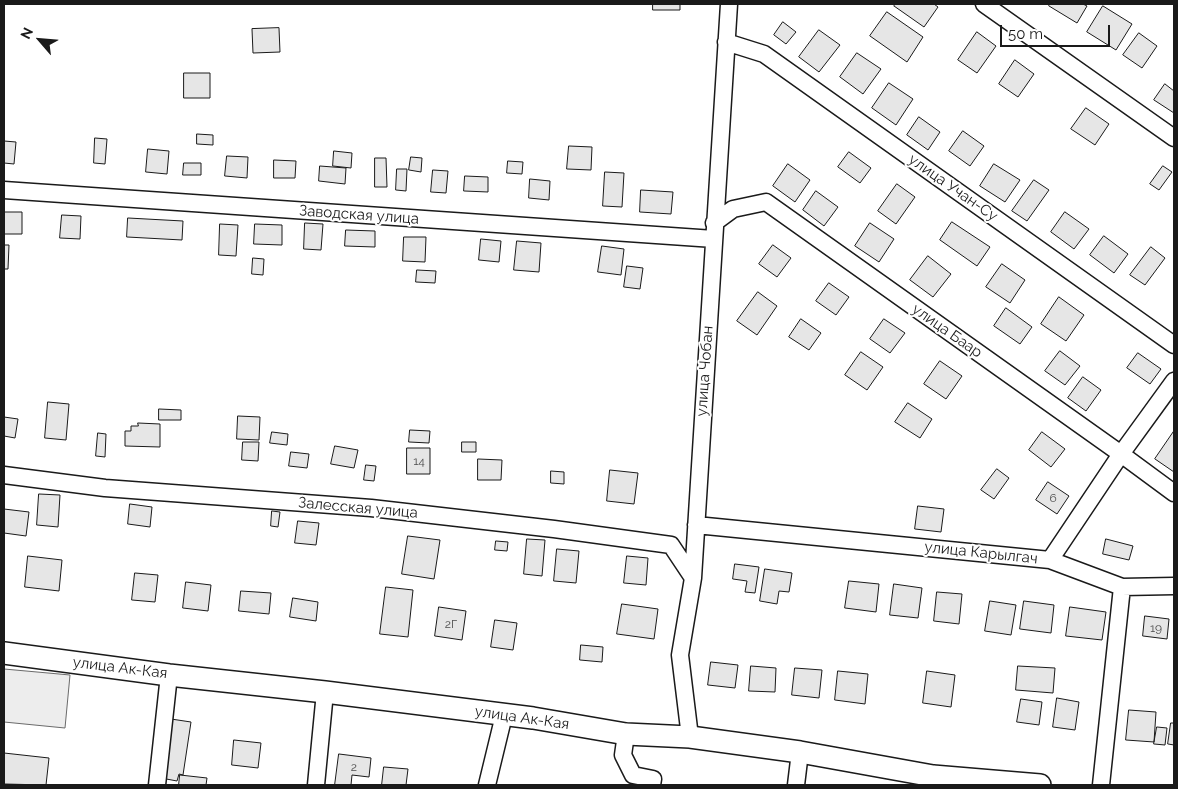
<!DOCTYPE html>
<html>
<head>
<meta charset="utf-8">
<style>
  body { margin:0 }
  #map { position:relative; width:1178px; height:789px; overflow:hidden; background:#fff; font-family:Raleway,sans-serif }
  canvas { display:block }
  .frame { position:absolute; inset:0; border:5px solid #1a1a1a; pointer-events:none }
  .north { position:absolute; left:15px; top:15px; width:50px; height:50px; -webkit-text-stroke:4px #fff; paint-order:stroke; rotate:297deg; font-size:14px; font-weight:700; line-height:20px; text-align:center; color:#1a1a1a }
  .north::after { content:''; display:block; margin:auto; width:18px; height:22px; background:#1a1a1a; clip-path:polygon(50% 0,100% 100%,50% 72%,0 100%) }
  .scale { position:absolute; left:1000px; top:25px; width:110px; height:22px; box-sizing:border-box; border:2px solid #1a1a1a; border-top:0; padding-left:6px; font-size:15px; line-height:18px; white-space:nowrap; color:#1a1a1a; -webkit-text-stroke:4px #fff; paint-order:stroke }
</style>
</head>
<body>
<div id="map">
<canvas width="1178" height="789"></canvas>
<div class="frame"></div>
<div class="north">N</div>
<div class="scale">50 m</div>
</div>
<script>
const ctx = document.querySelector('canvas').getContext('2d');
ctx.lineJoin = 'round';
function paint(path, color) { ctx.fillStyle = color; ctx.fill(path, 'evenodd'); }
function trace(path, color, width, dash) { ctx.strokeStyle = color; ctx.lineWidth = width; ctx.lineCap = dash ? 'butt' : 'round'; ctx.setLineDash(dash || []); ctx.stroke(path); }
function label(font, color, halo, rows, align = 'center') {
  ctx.font = font + ' Raleway,sans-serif'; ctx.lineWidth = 4; ctx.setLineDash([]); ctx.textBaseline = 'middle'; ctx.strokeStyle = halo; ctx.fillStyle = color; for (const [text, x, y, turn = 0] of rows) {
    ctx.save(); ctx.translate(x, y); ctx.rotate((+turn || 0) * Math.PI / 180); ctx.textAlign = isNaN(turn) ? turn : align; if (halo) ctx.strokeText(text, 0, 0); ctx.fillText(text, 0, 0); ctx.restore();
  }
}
const built = new Path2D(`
  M4,669L70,675L65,728L4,722Z`);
const building = new Path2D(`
  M653,4H680V10H653Z
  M896,4H934L938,7L924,27L894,6Z
  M1050,4H1083L1087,6L1077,23L1049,6Z
  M1103,6L1132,24L1116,50L1087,32Z
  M887,12L923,37L907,62L870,36Z
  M783,22L796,32L786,44L774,35Z
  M279,28L280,52L253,53L252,29Z
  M819,30L840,45L819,72L799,57Z
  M977,32L996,46L977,73L958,60Z
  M1139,33L1157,46L1142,68L1123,55Z
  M857,53L881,69L863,94L840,77Z
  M1015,60L1034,74L1018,97L999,84Z
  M184,73H210V98H184Z
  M889,83L913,99L896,125L872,108Z
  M1165,84L1174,91V113L1154,100Z
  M1086,108L1109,124L1095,145L1071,129Z
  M919,117L940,132L928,150L907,135Z
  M963,131L984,146L970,166L949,151Z
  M197,134L213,135V145L197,144Z
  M95,138L107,139L105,164L94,163Z
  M4,141L16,142L14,164L4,163Z
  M569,146L592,147L591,170L567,169Z
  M148,149L169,151L167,174L146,172Z
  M334,151L352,153L351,168L333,166Z
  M849,152L871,168L860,183L838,167Z
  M227,156L248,157L247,178L225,176Z
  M411,157L422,158L421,172L409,170Z
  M375,158H386L387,187H375Z
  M274,160L296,161L295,178H274Z
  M508,161L523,162L522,174L507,173Z
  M184,163H201V175H183Z
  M788,164L810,180L795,202L773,186Z
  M994,164L1020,180L1005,202L980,186Z
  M320,166L346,168L345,184L319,181Z
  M1163,166L1172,172L1159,190L1150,184Z
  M397,169H407L406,191L396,190Z
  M433,170L448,171L446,193L431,192Z
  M605,172L624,173L622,207L603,206Z
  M465,176L488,177V192L464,191Z
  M530,179L550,181L549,200L529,198Z
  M1034,180L1049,190L1027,221L1012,211Z
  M897,184L915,197L896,224L878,211Z
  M641,190L673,192L671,214L640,212Z
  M816,191L838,207L824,226L803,210Z
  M4,212H22V234H4Z
  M1065,212L1089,229L1074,249L1051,232Z
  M62,215L81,216L80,239L60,238Z
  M128,218L183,221L182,240L127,237Z
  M952,222L990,247L977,266L940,240Z
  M305,223L323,224L321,250L304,249Z
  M870,223L894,239L879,262L855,246Z
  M220,224L238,225L236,256L219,255Z
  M255,224L282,225V245L254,244Z
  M346,230L375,231V247L345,246Z
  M1104,236L1128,254L1114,273L1090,255Z
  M404,237H426L425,262L403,261Z
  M481,239L501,241L499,262L479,260Z
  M517,241L541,243L539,272L514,270Z
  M4,245H9L8,269H4Z
  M773,245L791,258L777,277L759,264Z
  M602,246L624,249L621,275L598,272Z
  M1151,247L1165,258L1145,285L1130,275Z
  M928,256L951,274L933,297L910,280Z
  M253,258L264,259L263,275L252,274Z
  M1002,264L1025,280L1010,303L986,287Z
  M627,266L643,268L640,289L624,287Z
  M417,270L436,271L435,283L416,282Z
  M829,283L849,297L836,315L816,301Z
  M758,292L777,306L757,335L737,321Z
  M1059,297L1084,315L1066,341L1041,324Z
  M1006,308L1032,327L1020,344L994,326Z
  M801,319L821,333L809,350L789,337Z
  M884,319L905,333L890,353L870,339Z
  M1060,351L1080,366L1065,385L1045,371Z
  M861,352L883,367L867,390L845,375Z
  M1138,353L1161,369L1150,384L1127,368Z
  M940,361L962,376L946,399L924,384Z
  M1083,377L1101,390L1086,411L1068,398Z
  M48,402L69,404L66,440L45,438Z
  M908,403L932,419L920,438L895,422Z
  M159,409L181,410V420H159Z
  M238,416L260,417L259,440L237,439Z
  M4,417L18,419L15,438L4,436Z
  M138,423L160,424V447L125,446V431H131V426H138Z
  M410,430L430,431L429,443L409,442Z
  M1174,431V472L1155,459Z
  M272,432L288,434L287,445L270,443Z
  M1042,432L1065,449L1051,467L1029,450Z
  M98,433L106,434L105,457L96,456Z
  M243,442H259L258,461L242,460Z
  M462,442H476V452H462Z
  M335,446L358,450L354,468L331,464Z
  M407,448H430V474H407Z
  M291,452L309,454L307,468L289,466Z
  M478,459L502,460L501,480H478Z
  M366,465L376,466L374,481L364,480Z
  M997,469L1009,478L994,499L981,490Z
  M610,470L638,473L634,504L607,501Z
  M551,471L564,472V484L551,483Z
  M1048,482L1069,496L1057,514L1036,500Z
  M39,494L60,495L58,527L37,525Z
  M130,504L152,507L150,527L128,524Z
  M918,506L944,509L941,532L915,529Z
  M4,509L29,512L26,536L4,533Z
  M272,511L280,512L278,527L271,526Z
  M298,521L319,523L316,545L295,543Z
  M408,536L440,540L434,579L402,574Z
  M527,539L545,540L542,576L524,574Z
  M1106,539L1133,546L1129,560L1103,554Z
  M496,541L508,542L507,551L495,550Z
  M557,549L579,551L576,583L554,581Z
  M28,556L62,560L59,591L25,587Z
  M627,556L648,558L646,585L624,583Z
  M735,564L759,567L755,593L745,592L747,581L733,579Z
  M765,569L792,573L789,592L779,591L777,604L760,601Z
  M135,573L158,575L155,602L132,600Z
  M849,581L879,584L876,612L845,608Z
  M186,582L211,585L208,611L183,608Z
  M894,584L922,588L918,618L890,615Z
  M386,587L413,590L408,637L380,634Z
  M241,591L271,593L269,614L239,611Z
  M937,592L962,594L959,624L934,621Z
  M293,598L318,602L316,621L290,617Z
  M990,601L1016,605L1011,635L985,631Z
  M1024,601L1054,605L1051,633L1020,629Z
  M622,604L658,609L654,639L617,634Z
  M439,607L466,611L462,640L435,636Z
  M1070,607L1106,612L1102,640L1066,636Z
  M1145,616L1169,619L1167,639L1143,636Z
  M495,620L517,623L513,650L491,647Z
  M581,645L603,647L602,662L580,660Z
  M711,662L738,665L735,688L708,685Z
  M751,666L776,668L775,692L749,691Z
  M1018,666L1055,668L1053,693L1016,690Z
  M795,668L822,670L819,698L792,695Z
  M838,671L868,674L865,704L835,700Z
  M927,671L955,675L951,707L923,703Z
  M1057,698L1079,702L1075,730L1053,727Z
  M1021,699L1042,702L1039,725L1017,722Z
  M1129,710L1156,712L1154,742L1126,740Z
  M171,719L191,722L183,775L179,774L177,781L161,778Z
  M1171,723H1174V745L1168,744Z
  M1157,727L1167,728L1165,745L1154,744Z
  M234,740L261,743L258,768L232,765Z
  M4,753L49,758L46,785L4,784Z
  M339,754L371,758L369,777L352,775L351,785H335Z
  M384,767L408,769L406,785H382Z
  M180,775L207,778L206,785H179Z`);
const minor = new Path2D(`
  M984,4L1174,138
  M726,42L764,54L1174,345
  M4,190L714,239
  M714,223L733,209L766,202L1121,454L1174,493
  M4,475L105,488L371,508L554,529L671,545L693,578
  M696,525L1050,560L1121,454L1174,381
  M1050,560L1122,587L1174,586
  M626,734L623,755L633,775L653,779L652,785
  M690,737L680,655L693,578L729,4
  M157,785L169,675
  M316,785L325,692
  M487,785L504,715
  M796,785L800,752
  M1101,785L1122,587`);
const major = new Path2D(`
  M4,653L169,675L325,692L533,718L626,734L690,737L800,752L933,776L1040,785`);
const numberNames = [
  ["14",419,461],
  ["6",1053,498],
  ["2Г",451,624],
  ["19",1156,628],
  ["2",354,767]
];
const streetNames = [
  ["улица Учан-Су",953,188,35],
  ["Заводская улица",359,215,4],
  ["улица Баар",947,331,35],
  ["улица Чобан",705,371,-86],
  ["Залесская улица",358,508,5],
  ["улица Карылгач",981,553,6],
  ["улица Ак-Кая",120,668,7],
  ["улица Ак-Кая",522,718,8]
];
paint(built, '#ededed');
trace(built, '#6a6a6a', 1);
paint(building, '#e6e6e6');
trace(building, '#1a1a1a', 1);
trace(minor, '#1a1a1a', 19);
trace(major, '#1a1a1a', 24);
trace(minor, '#fff', 16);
trace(major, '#fff', 21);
label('12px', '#4d4d4d', null, numberNames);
label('15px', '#1a1a1a', '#fff', streetNames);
</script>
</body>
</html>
